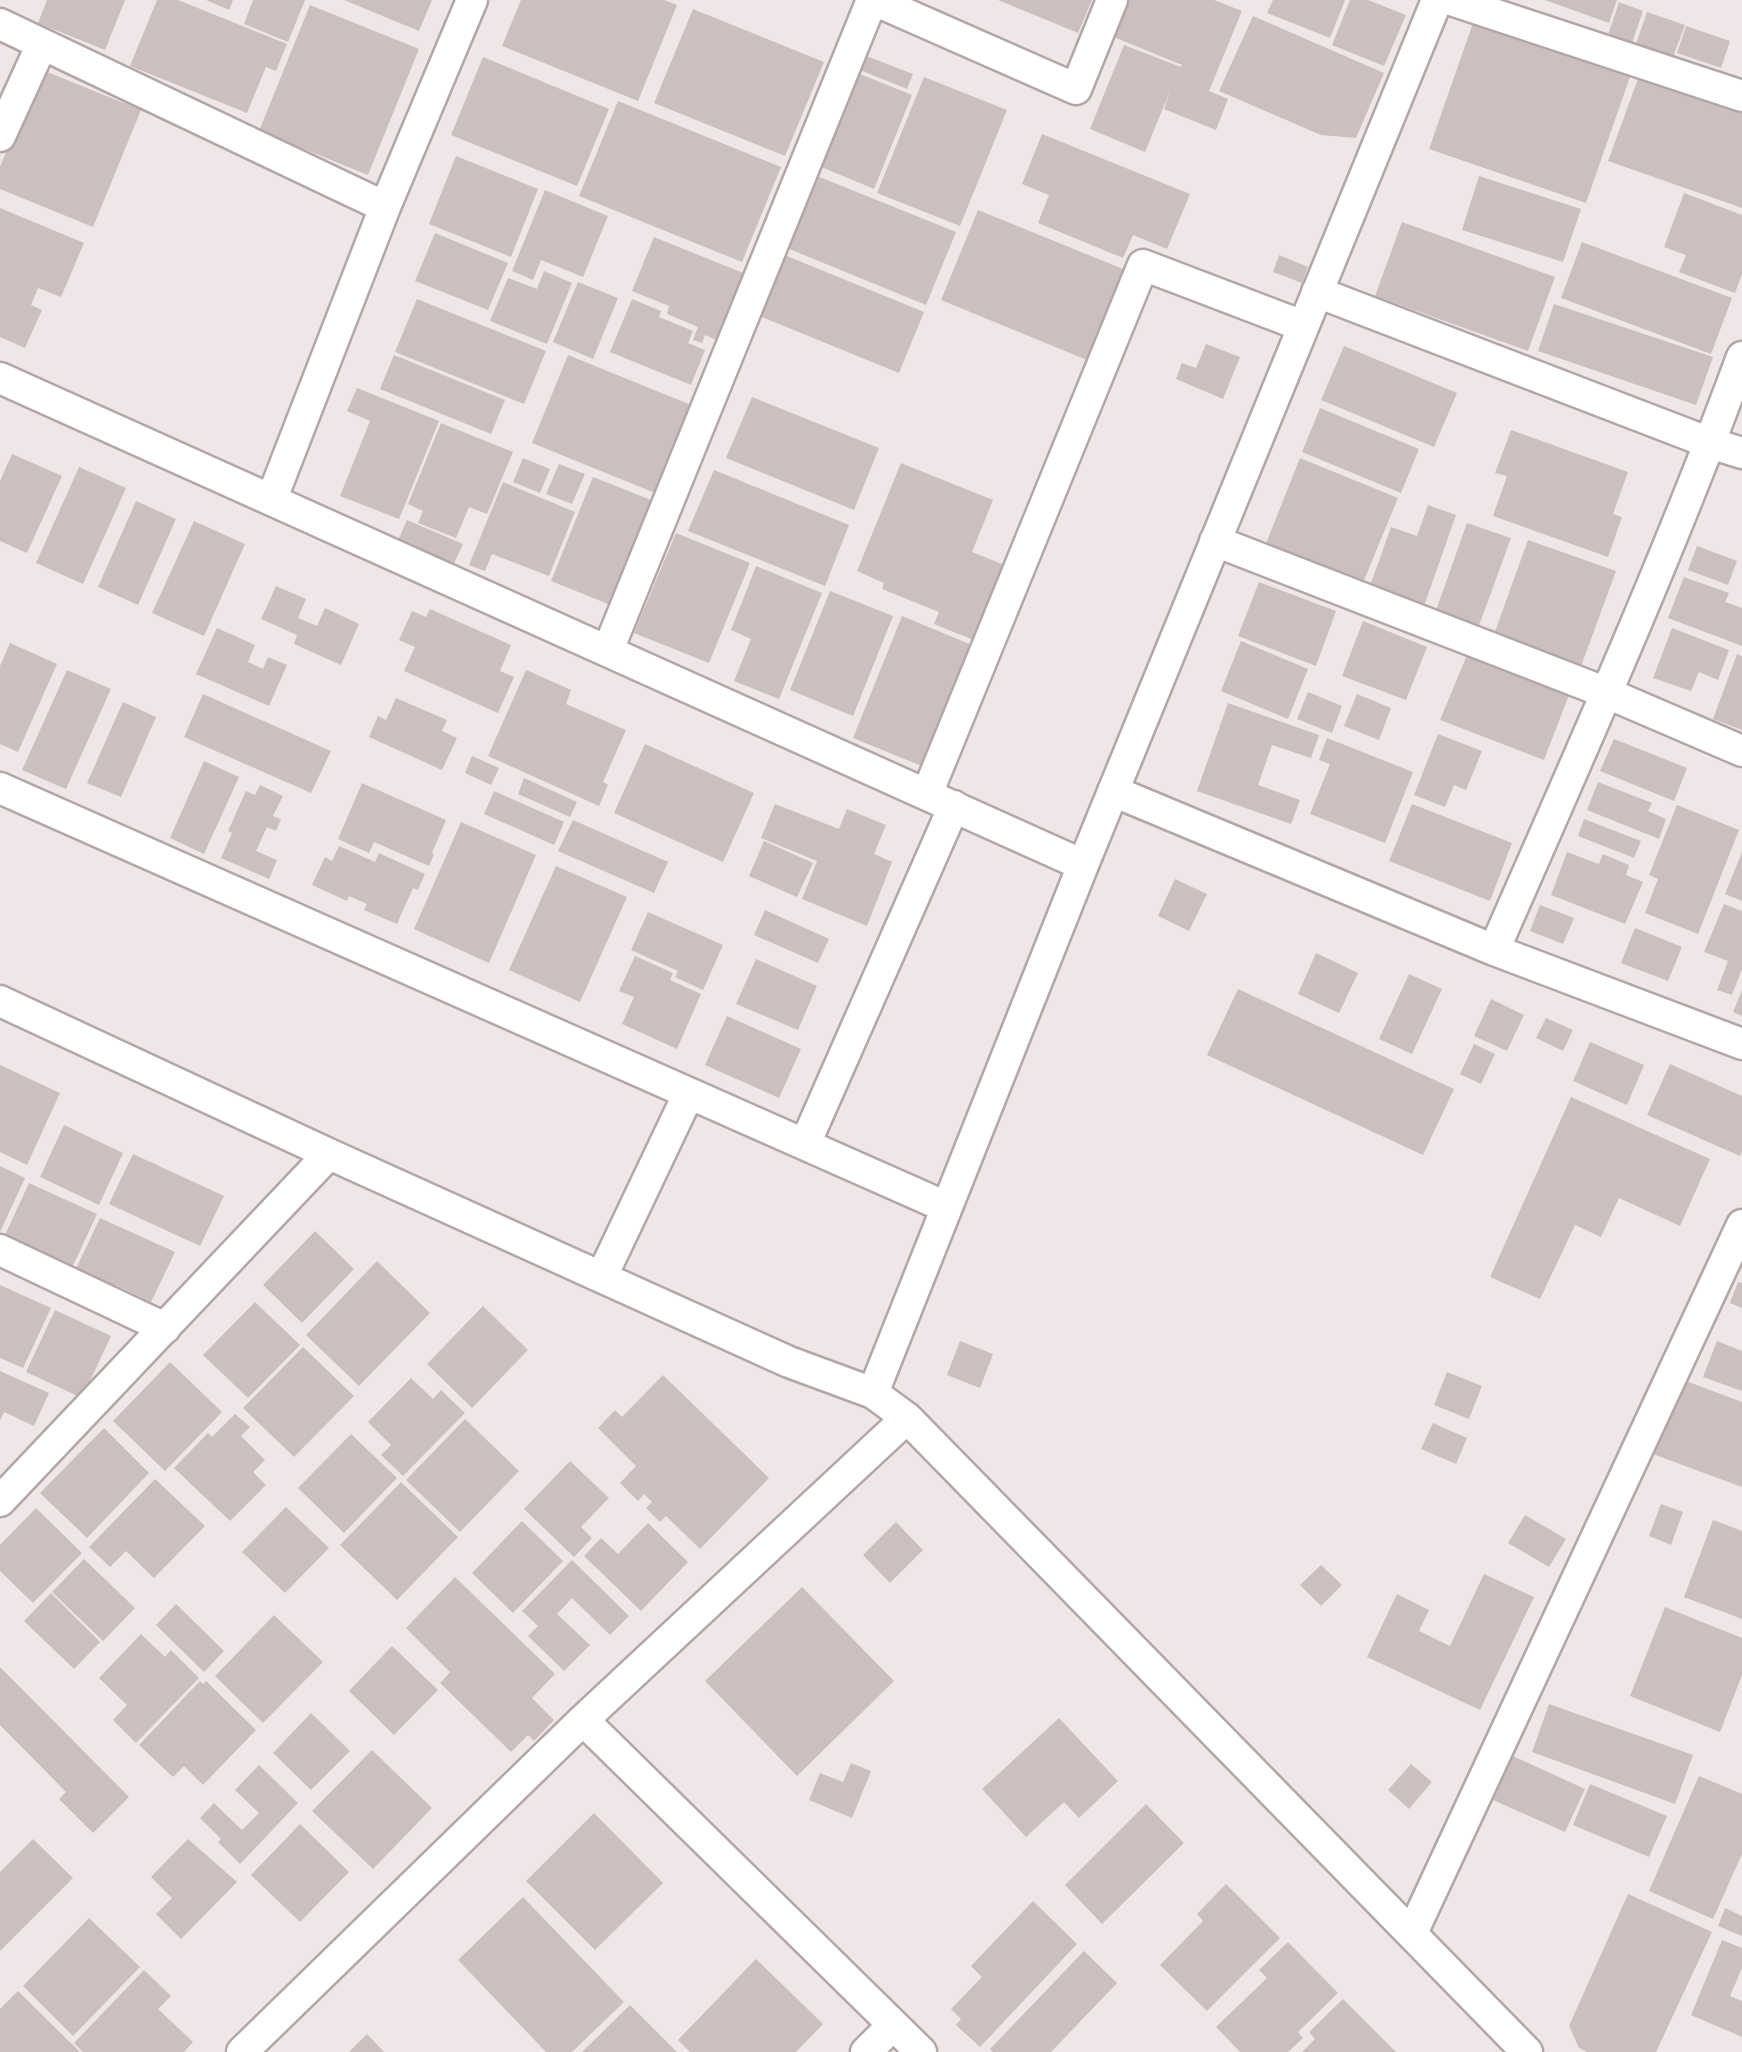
<!DOCTYPE html>
<html>
<head>
<meta charset="utf-8">
<style>
  body { margin:0 }
  canvas { display:block; background:#eee6e7 }
</style>
</head>
<body>
<canvas width="1742" height="2052"></canvas>
<script>
const ctx = document.querySelector('canvas').getContext('2d');
ctx.lineJoin = 'round';
function paint(path, color) { ctx.fillStyle = color; ctx.fill(path, 'evenodd'); }
function trace(path, color, width, dash) { ctx.strokeStyle = color; ctx.lineWidth = width; ctx.lineCap = dash ? 'butt' : 'round'; ctx.setLineDash(dash || []); ctx.stroke(path); }
const building = new Path2D(`
  M47,0H125L105,50L38,23Z
  M157,0H178L287,44L276,71L266,67L247,113L130,66Z
  M206,0H233L229,10Z
  M253,0H305L288,42L244,24Z
  M344,0H432L419,31Z
  M521,0H664L677,5L638,101L502,46Z
  M998,0H1092L1078,33Z
  M1123,0H1214L1242,11L1209,91L1228,99L1216,130L1164,109L1170,91L1145,152L1090,129L1124,45L1181,67L1182,65L1109,35Z
  M1273,0H1345L1330,38L1267,13Z
  M1350,0H1368L1406,15L1384,66L1332,45Z
  M1545,0H1617L1609,23Z
  M1619,2L1643,11L1631,46L1607,38Z
  M310,5L419,49L368,175L259,131Z
  M693,9L824,62L785,156L654,103Z
  M1647,12L1685,25L1673,57L1636,44Z
  M1253,16L1384,73L1356,138L1321,135L1219,91Z
  M1474,20L1631,74L1586,203L1429,149Z
  M1686,26L1730,41L1721,68L1677,53Z
  M856,52L913,74L907,89L850,66Z
  M483,57L609,109L577,186L451,135Z
  M40,69L141,110L93,227L0,189V167Z
  M850,70L912,95L874,189L812,163Z
  M1639,76L1742,112V208L1608,161Z
  M924,77L1007,110L960,226L877,193Z
  M618,101L781,167L742,262L579,196Z
  M1042,134L1190,194L1167,249L1133,235L1123,258L1038,223L1049,195L1022,184Z
  M456,156L538,189L511,257L429,224Z
  M812,174L956,232L926,305L782,246Z
  M1479,176L1581,209L1563,262L1462,230Z
  M545,190L608,216L583,277L541,260L533,280L512,271Z
  M1684,193L1742,215V274L1735,293L1679,272L1686,255L1664,247Z
  M0,208L84,243L61,297L38,288L31,305L42,310L25,348L0,337Z
  M978,210L1123,269L1087,360L941,300Z
  M1402,222L1555,277L1528,351L1375,296Z
  M435,233L508,263L488,310L415,281Z
  M654,237L748,275L721,342L705,335L702,343L693,340L698,327L667,314L669,306L632,291Z
  M1582,242L1732,298L1711,354L1561,298Z
  M777,252L924,312L899,373L752,313Z
  M1279,255L1308,267L1302,283L1273,272Z
  M544,271L572,283L547,344L490,321L508,278L537,289Z
  M578,282L618,298L593,359L553,342Z
  M417,299L546,351L524,404L395,352Z
  M632,299L661,311L659,317L693,331L688,343L705,350L691,385L610,352Z
  M1554,304L1713,357L1696,405L1538,351Z
  M1206,344L1240,357L1223,399L1176,379L1182,363L1196,368Z
  M1344,346L1457,393L1434,447L1321,400Z
  M394,355L505,400L491,434L380,389Z
  M568,355L701,409L665,497L532,443Z
  M357,388L439,421L399,519L340,496L370,421L347,411Z
  M752,397L879,448L854,510L726,458Z
  M1320,408L1419,449L1401,493L1302,452Z
  M441,423L513,452L487,514L469,507L456,538L418,523L423,511L408,504Z
  M1511,430L1628,472L1613,514L1622,517L1608,557L1493,516L1507,476L1495,473Z
  M12,454L62,476L27,553L0,541V481Z
  M523,458L550,469L540,493L513,482Z
  M1300,458L1398,498L1360,590L1263,551Z
  M901,463L993,500L972,552L1007,566L976,641L934,624L939,612L882,589L884,583L857,571Z
  M559,464L585,474L572,504L546,494Z
  M79,467L126,488L83,584L36,563Z
  M714,470L849,525L825,586L688,531Z
  M593,477L656,502L613,606L551,581Z
  M503,482L575,512L549,576L492,554L485,571L469,565Z
  M136,501L176,519L138,605L98,587Z
  M1428,505L1456,515L1424,606L1371,583L1391,527L1417,536Z
  M407,520L463,544L452,568L397,543Z
  M194,521L245,544L204,636L152,613Z
  M1467,523L1511,538L1477,631L1434,616Z
  M676,533L750,563L709,663L634,633Z
  M1528,540L1616,571L1580,669L1493,637Z
  M1697,546L1737,561L1728,585L1688,570Z
  M756,566L822,593L779,699L734,681L751,639L731,630Z
  M1684,577L1729,593L1725,602L1742,608V646L1668,618Z
  M1259,582L1336,611L1316,666L1238,636Z
  M276,586L306,599L298,618L317,626L325,608L359,624L341,665L294,644L297,635L261,619Z
  M830,591L893,616L853,716L790,690Z
  M430,609L511,645L500,671L514,677L498,713L404,671L415,647L399,640L412,611L426,617Z
  M902,616L979,648L929,769L853,738Z
  M1363,621L1427,647L1406,700L1342,676Z
  M217,628L255,645L248,662L263,669L268,657L287,665L269,706L196,674Z
  M1672,628L1729,650L1718,680L1699,672L1691,691L1653,678Z
  M1241,641L1308,669L1288,719L1221,691Z
  M10,643L57,664L18,752L0,744V666Z
  M1737,654L1742,656V730L1713,719Z
  M1467,655L1569,695L1544,760L1440,720Z
  M67,670L111,689L66,789L22,770Z
  M526,670L571,690L566,704L626,730L603,782L608,785L599,806L488,756Z
  M1308,692L1342,706L1332,733L1297,719Z
  M203,694L331,751L311,793L184,737Z
  M1357,694L1391,708L1379,740L1344,726Z
  M396,698L447,720L442,731L457,738L442,770L369,737L378,716L386,720Z
  M123,702L156,717L121,797L87,783Z
  M1228,703L1319,735L1311,758L1272,745L1258,785L1300,800L1291,824L1197,791Z
  M1438,734L1482,751L1466,790L1454,785L1445,807L1414,795Z
  M1327,738L1413,772L1385,843L1310,814L1330,764L1319,760Z
  M1614,739L1687,768L1674,801L1600,771Z
  M645,744L754,793L723,862L614,813Z
  M472,756L499,768L491,785L465,773Z
  M204,761L239,777L204,854L170,838Z
  M524,778L577,802L570,817L518,794Z
  M1598,782L1652,803L1648,811L1666,819L1659,839L1587,810Z
  M362,783L446,820L432,853L434,854L429,866L374,842L369,853L338,839Z
  M260,785L283,796L273,816L281,819L276,831L267,827L256,851L277,860L269,879L221,858L232,833L228,831L246,791L255,795Z
  M494,791L564,822L554,845L484,814Z
  M775,804L839,829L847,809L886,825L874,854L892,862L867,926L802,899L817,861L761,838Z
  M1412,804L1512,843L1490,901L1389,861Z
  M1677,805L1739,830L1698,934L1645,913L1658,879L1649,875Z
  M1584,819L1641,841L1634,858L1578,836Z
  M573,820L668,862L654,893L558,851Z
  M461,822L536,855L489,963L414,929Z
  M764,841L813,863L797,897L749,876Z
  M339,846L375,862L379,853L425,874L418,890L413,888L397,924L364,910L367,904L349,896L347,901L312,885L325,857L332,861Z
  M1567,852L1599,864L1603,854L1629,865L1626,875L1643,882L1625,924L1551,895Z
  M1742,852V901L1725,894Z
  M556,866L627,897L580,1002L509,970Z
  M1175,879L1207,894L1189,931L1158,916Z
  M1724,904L1742,911V969L1732,995L1717,990L1728,961L1704,952Z
  M1540,905L1574,918L1563,944L1530,931Z
  M765,910L829,939L818,963L754,935Z
  M648,912L723,945L703,990L675,977L678,971L631,950Z
  M1635,928L1682,947L1668,981L1621,963Z
  M1316,953L1358,973L1339,1013L1298,994Z
  M635,956L673,973L670,980L701,994L677,1049L622,1024L634,997L619,991Z
  M756,959L817,986L798,1030L736,1004Z
  M1409,974L1442,989L1412,1054L1379,1039Z
  M1238,989L1454,1089L1423,1155L1207,1055Z
  M1742,990V1016L1733,1012Z
  M1491,999L1524,1015L1507,1051L1474,1036Z
  M727,1016L801,1049L779,1098L705,1065Z
  M1546,1018L1573,1030L1563,1051L1536,1038Z
  M1590,1042L1644,1065L1627,1105L1573,1081Z
  M1474,1044L1495,1054L1481,1084L1460,1074Z
  M1670,1064L1742,1096V1152L1740,1156L1647,1115Z
  M0,1065L60,1093L27,1165L0,1152Z
  M1571,1097L1710,1159L1680,1226L1619,1198L1601,1237L1575,1225L1540,1299L1490,1277Z
  M64,1125L123,1153L99,1205L40,1177Z
  M133,1154L224,1196L200,1246L109,1204Z
  M0,1166L25,1178L0,1232Z
  M29,1183L97,1214L72,1268L4,1237Z
  M100,1218L175,1252L151,1302L116,1285L112,1294L73,1275Z
  M315,1231L354,1269L302,1323L263,1285Z
  M377,1261L430,1313L359,1386L306,1335Z
  M1738,1282L1742,1283V1308L1730,1303Z
  M0,1285L51,1308L23,1368L0,1358Z
  M255,1302L300,1345L248,1398L203,1355Z
  M483,1306L528,1350L472,1408L427,1364Z
  M55,1310L111,1336L82,1398L26,1372Z
  M960,1341L993,1354L980,1388L947,1375Z
  M1717,1341L1742,1351V1391L1703,1377Z
  M303,1347L354,1396L294,1457L243,1408Z
  M170,1362L222,1412L165,1471L113,1421Z
  M0,1371L49,1393L34,1426L4,1412L0,1421Z
  M1447,1372L1482,1386L1469,1419L1434,1405Z
  M663,1375L769,1478L700,1549L666,1516L660,1522L646,1508L652,1502L644,1494L638,1501L620,1483L636,1466L598,1428L615,1410L622,1417Z
  M411,1378L433,1399L441,1390L465,1413L403,1476L381,1455L391,1445L368,1422Z
  M1678,1378L1742,1402V1487L1650,1453Z
  M235,1414L250,1427L241,1436L265,1460L253,1472L266,1485L230,1521L174,1468L208,1433L212,1437Z
  M465,1419L519,1471L460,1532L406,1480Z
  M1433,1423L1467,1438L1456,1464L1421,1449Z
  M104,1428L149,1473L87,1538L40,1493Z
  M351,1434L397,1478L344,1533L298,1488Z
  M570,1461L609,1498L581,1527L592,1538L574,1557L524,1509Z
  M155,1479L205,1526L154,1578L126,1551L110,1567L89,1547Z
  M401,1482L458,1537L397,1600L340,1545Z
  M1661,1504L1683,1512L1671,1545L1649,1536Z
  M286,1507L329,1548L285,1593L242,1552Z
  M36,1508L82,1553L33,1603L0,1571V1545Z
  M1525,1515L1566,1539L1549,1567L1508,1543Z
  M1713,1520L1742,1531V1619L1684,1597Z
  M522,1521L563,1561L513,1613L472,1573Z
  M896,1522L923,1550L890,1583L863,1555Z
  M648,1523L688,1562L641,1611L584,1556L601,1538L618,1554Z
  M84,1559L135,1608L103,1641L52,1592Z
  M572,1560L629,1616L610,1635L572,1598L557,1614L590,1645L564,1671L528,1636L538,1626L522,1611Z
  M1321,1565L1342,1585L1321,1606L1300,1585Z
  M1484,1574L1534,1597L1480,1710L1367,1657L1397,1594L1429,1610L1419,1631L1450,1646Z
  M455,1577L555,1674L532,1698L554,1720L534,1741L528,1735L511,1752L440,1683L450,1672L406,1628Z
  M802,1587L894,1681L797,1776L705,1681Z
  M51,1593L100,1642L74,1669L24,1621Z
  M176,1604L224,1651L204,1672L156,1625Z
  M1665,1607L1742,1638V1675L1720,1732L1630,1696Z
  M274,1615L323,1662L263,1723L215,1676Z
  M141,1634L165,1657L171,1650L199,1678L136,1743L113,1720L127,1705L99,1678Z
  M392,1646L438,1690L394,1735L349,1691Z
  M0,1667L129,1797L93,1833L59,1799L66,1792L0,1725Z
  M200,1681L203,1684L206,1681L256,1730L203,1785L184,1766L173,1777L139,1745Z
  M1549,1704L1693,1755L1675,1804L1532,1752Z
  M311,1713L350,1751L311,1790L273,1753Z
  M1059,1718L1118,1781L1079,1818L1064,1802L1026,1837L982,1789Z
  M372,1750L432,1808L373,1869L312,1811Z
  M1513,1756L1585,1789L1565,1832L1493,1800Z
  M851,1763L871,1771L852,1818L809,1800L820,1773L843,1782Z
  M1411,1764L1432,1782L1409,1809L1388,1790Z
  M259,1765L298,1803L240,1864L218,1842L221,1839L200,1818L214,1803L242,1830L259,1813L235,1790Z
  M1699,1776L1742,1794V1854L1713,1919L1649,1891Z
  M1590,1784L1667,1816L1649,1857L1573,1825Z
  M1146,1804L1184,1843L1102,1924L1065,1885Z
  M594,1813L663,1883L595,1950L526,1881Z
  M300,1824L349,1872L300,1922L251,1875Z
  M33,1839L73,1878L0,1951V1872Z
  M188,1839L237,1882L181,1939L156,1914L172,1898L151,1877Z
  M1226,1884L1280,1938L1207,2011L1160,1965L1203,1921L1197,1914Z
  M1628,1894L1712,1932L1656,2052H1587L1579,2048L1569,2026Z
  M523,1897L624,2002L572,2052H546L458,1960Z
  M1033,1901L1077,1944L980,2047L956,2025L961,2019L951,2009L982,1977L971,1966Z
  M1725,1908L1742,1916V1936L1718,1926Z
  M89,1918L140,1967L73,2036L23,1986Z
  M1722,1940L1742,1948V1968L1730,1996L1742,2001V2037L1691,2015Z
  M1288,1942L1338,1993L1298,2032L1303,2038L1288,2052H1240L1216,2027L1267,1978L1259,1970Z
  M1084,1951L1117,1983L1051,2052H993L990,2049Z
  M756,1959L823,2024L796,2052H690L678,2040Z
  M144,1970L171,1996L158,2009L193,2042L184,2052H83L74,2043Z
  M18,1991L80,2052H0V2009Z
  M1343,1999L1396,2052H1302L1315,2039L1309,2032Z
  M630,2005L677,2052H582Z
  M367,2034L384,2052H349Z`);
const minor = new Path2D(`
  M874,0L1076,89L1112,0
  M1451,0L1742,96
  M0,24L385,207
  M0,136L42,44
  M1317,292L1710,443L1742,453
  M0,378L1083,865
  M272,498L385,207L472,0
  M1215,541L1607,693L1742,751
  M608,650L872,0
  M0,788L946,1207
  M1113,791L1494,950L1742,1044
  M927,794L1143,265L1303,326
  M1494,950C1580,754 1668,558 1742,357
  M0,1001L329,1154L789,1362L873,1393L907,1418L1527,2052
  M805,1144L954,806
  M0,1250L165,1328
  M602,1276L689,1093
  M873,1393L1083,865L1437,0
  M0,1501L329,1154
  M583,1720L921,2052
  M1412,1933L1742,1225
  M242,2052L583,1720L907,1418
  M866,2052L893,2025`);
paint(building, '#ccbfc0');
trace(minor, '#b2a6a6', 35);
trace(minor, '#fff', 30);
</script>
</body>
</html>
